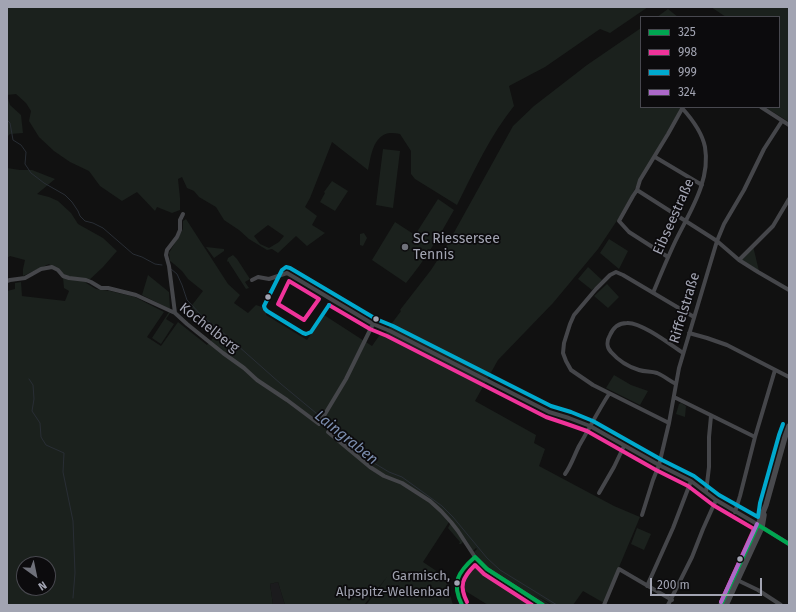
<!DOCTYPE html>
<html>
<head>
<meta charset="utf-8">
<style>
  body { margin:0 }
  #map { position:relative; width:796px; height:612px; overflow:hidden; background:#111; font-family:"Fira Sans",sans-serif }
  canvas { display:block }
  .frame { position:absolute; inset:0; border:8px solid #a2a4b2; pointer-events:none }
  .legend { position:absolute; left:640px; top:16px; width:140px; height:92px; box-sizing:border-box; background:#0c0b0d; border:1px solid #48484f; margin:0; padding:5px 7px; list-style:none; font-size:12px; color:#a2a4b2 }
  .legend li { display:flex; align-items:center; gap:8px; height:20px }
  .legend b { width:20px; border:1px solid #48484f }
  .north { position:absolute; left:16px; top:556px; width:40px; height:40px; box-sizing:border-box; background:#0c0b0d; border:1px solid #48484f; border-radius:50%; rotate:147deg; font-size:11px; font-weight:700; line-height:16px; text-align:center; color:#a2a4b2 }
  .north::after { content:''; display:block; margin:auto; width:14px; height:18px; background:#6f717a; clip-path:polygon(50% 0,100% 100%,50% 72%,0 100%) }
  .scale { position:absolute; left:650px; top:578px; width:112px; height:18px; box-sizing:border-box; border:2px solid #a2a4b2; border-top:0; padding-left:5px; font-size:12px; line-height:14px; white-space:nowrap; color:#a2a4b2; -webkit-text-stroke:3px #0c0b0d; paint-order:stroke }
</style>
</head>
<body>
<div id="map">
<canvas width="796" height="612"></canvas>
<div class="frame"></div>
<ul class="legend">
<li><b style="height:5px;background:#00a651"></b>325</li>
<li><b style="height:5px;background:#ef339a"></b>998</li>
<li><b style="height:5px;background:#00a9ce"></b>999</li>
<li><b style="height:5px;background:#ac68c9"></b>324</li>
</ul>
<div class="north">N</div>
<div class="scale">200 m</div>
</div>
<script>
const ctx = document.querySelector('canvas').getContext('2d');
ctx.lineJoin = 'round';
function paint(path, color) { ctx.fillStyle = color; ctx.fill(path, 'evenodd'); }
function trace(path, color, width, dash) { ctx.strokeStyle = color; ctx.lineWidth = width; ctx.lineCap = dash ? 'butt' : 'round'; ctx.setLineDash(dash || []); ctx.stroke(path); }
function label(font, color, halo, rows, align = 'center') {
  ctx.font = font + ' "Fira Sans",sans-serif'; ctx.lineWidth = 3.5; ctx.setLineDash([]); ctx.textBaseline = 'middle'; ctx.strokeStyle = halo; ctx.fillStyle = color; for (const [text, x, y, turn = 0] of rows) {
    ctx.save(); ctx.translate(x, y); ctx.rotate((+turn || 0) * Math.PI / 180); ctx.textAlign = isNaN(turn) ? turn : align; if (halo) ctx.strokeText(text, 0, 0); ctx.fillText(text, 0, 0); ctx.restore();
  }
}
const built = new Path2D(`
  M278,582L285,605H273L270,584Z`);
const green = new Path2D(`
  M7,7H648L610,33L600,29L545,67L509,86L514,106C490,136 474,171 457,205L415,179L411,174V151L400,134C397,133 393,133 390,133C373,135 371,156 368,170L332,142L310,198L305,207L317,216L312,225L325,233L307,246L296,236L278,253L272,249L267,250L249,239L239,230L224,220L216,207L199,197L194,191L187,188L182,177L178,179L180,198V210L172,213L157,207L155,211L137,192L122,201L100,186L89,171L70,162L54,151L39,137L29,121L31,111L26,103L16,94L7,95L10,105L21,115L23,133L10,134L7,137ZM268,225L284,236L279,242L269,248L260,244L254,236Z
  M711,7H789V122L765,107H779V17H726Z
  M668,9L678,17H657Z
  M641,28V107H681L618,219L598,249L553,303L498,360L475,401L536,435L534,443L545,449L539,466L614,506L640,517L604,603L583,591L573,605H553L534,594L551,605H546L518,588L488,568L474,552L477,549L476,548L473,551L467,541L451,519L423,562L444,576L447,583L449,585L448,587L453,605H366L387,577L364,605H285L278,582L270,584L273,605H7V291L15,289V283L21,282L22,296L65,301L69,291L64,288L63,278L49,264L23,276V269L25,260L10,256L7,258V168L20,170H32L55,179L37,194L49,197L58,201L71,213L78,224L103,238L117,251L103,267L86,283L96,289L110,291L135,297L164,312L147,337L161,346L178,322L207,345L218,332L189,309L203,291L188,279L182,271L174,264L170,261L169,253L183,229V221L186,219L228,284L240,295L234,303L248,313L256,305L268,309L266,315L307,340L324,315L372,346L381,333L383,334L386,333L392,323L401,311L400,310L431,270L446,247L513,126L534,106L587,65ZM24,564H48V588H24Z
  M383,149L400,151L393,208L376,205Z
  M332,181L348,191L335,211L320,202L325,193L324,192Z
  M438,199L454,210C440,235 425,260 406,283L372,260L395,222L415,235Z
  M364,233L367,238L363,246L360,245V234Z
  M609,239L628,251L619,269L600,253Z
  M753,246L759,271L740,259Z
  M206,247L224,249V251L214,258Z
  M233,255L237,259L250,279L245,282L249,288L246,289L228,261V262L227,261L228,258Z
  M588,267L602,280L592,290L578,279Z
  M148,275L169,292L170,309L142,295Z
  M607,284L619,297L608,308L594,296Z
  M169,312L170,313L166,319L174,324L161,344L152,338Z
  M614,375L631,385L648,391L640,405L606,388Z
  M681,403L686,406L685,417L676,414L679,404Z
  M450,524H452L464,541L461,544H459L460,542L448,528Z
  M637,528L651,534L644,550L631,544Z
  M473,566H479L489,575L536,605H488L459,587C462,579 464,570 473,566Z`);
const stream = new Path2D(`
  M7,120L10,123L13,140L21,145L26,152L25,164L31,173L44,183L65,195L72,202L78,211L80,216L85,221L93,223L103,228L133,254L142,257L155,264L162,265
  M171,269L177,274L182,285L187,300L203,317L220,330L281,384L322,418
  M29,379L33,385L34,399L32,411L40,423L41,437L46,445L64,453L63,472L73,521L75,573L73,598
  M324,420L339,432L351,445L369,460L389,472L402,477L442,506L453,517L487,558L500,570L557,605`);
const minor = new Path2D(`
  M761,107L789,125
  M655,157L702,185
  M637,190L717,241L739,260L758,272L789,290
  M668,257L629,232L619,221L633,196L637,190L640,180L668,134L683,107
  M739,260L773,226L789,199
  M252,280L258,277L269,279L287,273L373,324L390,331L549,412L569,418L590,426L659,465L691,481L716,500L762,527L789,544
  M7,281L10,280L25,278L41,269L52,267L58,270L63,276L69,278L86,280L91,282L101,288H108L136,295L175,313L187,324L223,353L244,368L257,380L287,400L319,424L346,379L373,324
  M653,293C660,276 667,259 675,242C689,213 711,181 705,147C702,132 692,119 682,108
  M175,313L169,266L166,255L167,250L177,237L180,230V220L183,214
  M689,333L707,338L727,345L789,377
  M676,384C670,381 664,376 657,373C651,371 645,372 639,370C629,367 618,360 611,352C606,347 607,340 610,335C613,328 619,323 627,323C641,322 671,345 683,353
  M674,397L755,437
  M669,423L593,385L571,370L566,361L563,353L564,343L570,324L574,315L596,289L610,275L616,272L623,275L694,317
  M328,432L370,467L384,476L402,483L430,501L441,511L451,522L458,531L475,557L487,569L543,605
  M565,474C571,466 574,456 579,446C589,429 598,411 609,394
  M706,492L709,467V437L711,416
  M599,493L614,467L624,446
  M735,512L740,496L755,437L775,370
  M642,515L653,480L659,465L669,423L679,368L717,241L724,224L744,190L764,149L782,121
  M735,579L758,590L781,605
  M647,586L673,528L691,481
  M604,605L619,569L672,600
  M668,605L692,557L703,529L716,500`);
const secondary = new Path2D(`
  M721,605L758,525L766,505L785,437L789,426
  M726,605L762,527L764,515`);
const bus1 = new Path2D(`
  M758,525L789,544
  M475,557L487,569L543,605
  M462,605C451,583 458,572 475,557
  M721,605L758,525`);
const bus2 = new Path2D(`
  M289,281L319,299L304,320L278,304Z
  M329,305L370,329L387,336L546,417L567,424L587,431L656,470L688,486L713,505L754,529L721,602
  M467,602C459,586 462,578 475,565L484,574L532,605`);
const bus3 = new Path2D(`
  M329,305L311,332L306,334L303,333L267,311L265,309L264,306L282,270L286,267L290,268L376,319L393,326L551,406L571,412L593,421L662,460L694,476L719,495L758,517L760,503L779,435L783,424`);
const bus4 = new Path2D(`
  M721,602L757,524`);
const markers = [
  [405,247,4,"#6f717a"],
  [268,297,3.5,"#a2a4b2"],
  [376,319,3.5,"#a2a4b2"],
  [740,559,3.5,"#a2a4b2"],
  [457,583,3.5,"#a2a4b2"]
];
const busNames = [
  ["Garmisch,",450,576],
  ["Alpspitz-Wellenbad",450,592]
];
const streetNames = [
  ["Eibseestraße",674,217,-66],
  ["Riffelstraße",685,308,-73],
  ["Kochelberg",209,328,38]
];
const poiNames = [
  ["SC Riessersee",413,239],
  ["Tennis",413,255]
];
const waterNames = [
  ["Laingraben",346,438,39]
];
paint(built, '#1b1b1d');
paint(green, '#1b211d');
trace(stream, '#292e35', 1);
trace(minor, '#45464a', 4);
trace(secondary, '#494a4e', 5.5);
trace(bus1, '#00a651', 4);
trace(bus2, '#ef339a', 4);
trace(bus3, '#00a9ce', 4);
trace(bus4, '#ac68c9', 4);
for (const [x, y, r, color] of markers) { const dot = new Path2D(); dot.arc(x, y, r, 0, 2 * Math.PI); ctx.fillStyle = color; ctx.fill(dot); trace(dot, '#0c0b0d', 1.5); }
label('13px', '#a2a4b2', '#0c0b0d', busNames, 'right');
label('14px', '#a2a4b2', '#0c0b0d', streetNames);
label('14px', '#a2a4b2', '#0c0b0d', poiNames, 'left');
label('italic 15px', '#7a8cac', '#0c0b0d', waterNames);
</script>
</body>
</html>
